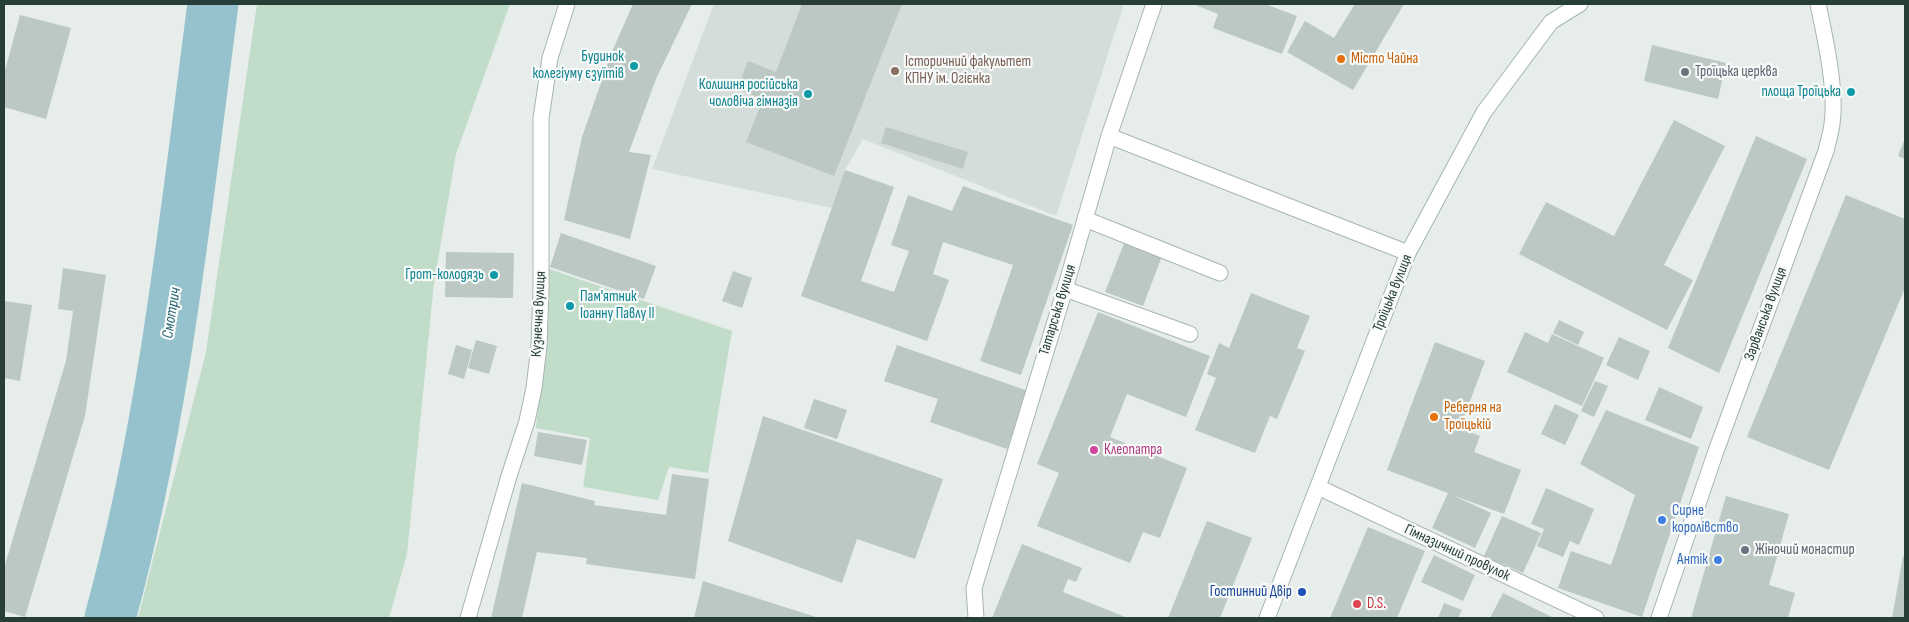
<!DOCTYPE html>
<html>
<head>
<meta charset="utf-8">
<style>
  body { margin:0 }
  #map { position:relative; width:1909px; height:622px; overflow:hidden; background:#e6edea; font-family:"Sofia Sans Condensed",sans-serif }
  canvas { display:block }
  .frame { position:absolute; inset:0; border:5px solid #273e38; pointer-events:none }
</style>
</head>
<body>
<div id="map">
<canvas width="1909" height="622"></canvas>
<div class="frame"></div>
</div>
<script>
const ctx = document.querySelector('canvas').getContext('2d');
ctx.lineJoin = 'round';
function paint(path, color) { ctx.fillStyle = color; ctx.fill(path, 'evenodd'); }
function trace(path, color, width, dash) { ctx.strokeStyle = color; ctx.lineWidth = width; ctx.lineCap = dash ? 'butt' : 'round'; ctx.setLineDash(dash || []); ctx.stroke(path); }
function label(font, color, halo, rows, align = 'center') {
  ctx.font = font + ' "Sofia Sans Condensed",sans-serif'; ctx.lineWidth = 4.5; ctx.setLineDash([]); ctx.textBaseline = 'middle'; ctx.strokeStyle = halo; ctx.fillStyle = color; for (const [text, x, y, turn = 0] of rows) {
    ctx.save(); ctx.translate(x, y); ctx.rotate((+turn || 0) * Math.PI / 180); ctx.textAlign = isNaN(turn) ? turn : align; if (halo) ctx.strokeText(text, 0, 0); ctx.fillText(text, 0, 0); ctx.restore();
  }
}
const built = new Path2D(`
  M714,4H1124L1056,216L863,139L845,170L832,208L652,169Z`);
const green = new Path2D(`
  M257,4H510L456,154L434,283L407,554L389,618H138L206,352Z
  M549,269L732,331L708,473L669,467L658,500L583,487L590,438L536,428Z`);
const river = new Path2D(`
  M110,618C165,418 186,209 213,4`);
const building = new Path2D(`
  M633,4H692L656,79L629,152L651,155L630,239L564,220L582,137L611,54Z
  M802,4H902L834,176L746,142L763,99L737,89L748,61L776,72Z
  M1193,4H1265L1297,16L1282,54L1213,28L1218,14Z
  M1355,4H1404L1353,90L1287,52L1305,21L1334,38Z
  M20,15L71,28L46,119L4,107V74Z
  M1652,45L1726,63L1718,99L1644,81Z
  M1674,120L1725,146L1664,265L1693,280L1667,330L1519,254L1546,202L1614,236Z
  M886,127L968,152L963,169L881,143Z
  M1756,136L1807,159L1719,373L1668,348Z
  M1905,138V159L1898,156Z
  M845,170L894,187L861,281L894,292L909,251L891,245L908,195L952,211L963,186L1073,225L1021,375L980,361L1013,265L943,242L933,274L949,280L927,341L801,296Z
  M1846,195L1905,219V288L1829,470L1747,437Z
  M561,233L656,266L644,299L550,267Z
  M1125,241L1162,256L1143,306L1105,292Z
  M446,252L514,253L513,298L445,297Z
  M63,268L106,275L85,416L25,617L4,611V568L66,361L73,311L58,309Z
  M733,271L752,278L742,308L722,301Z
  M1251,293L1310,316L1297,348L1305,351L1277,419L1270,416L1255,453L1195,430L1216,378L1207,374L1219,343L1229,348Z
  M4,301L32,305L20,381L4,378Z
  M1098,312L1210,356L1186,417L1127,394L1110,437L1187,468L1160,538L1143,532L1130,563L1037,526L1059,473L1037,464Z
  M1559,320L1584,332L1578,345L1553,333Z
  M1525,332L1548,343L1552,334L1604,358L1582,406L1507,372Z
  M1619,337L1650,351L1638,380L1606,365Z
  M476,340L497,346L489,374L468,368Z
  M1435,342L1485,361L1460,428L1480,436L1474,452L1521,470L1504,514L1452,495L1491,513L1475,548L1432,528L1448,493L1387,470Z
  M456,345L472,350L464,379L448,374Z
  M897,345L1028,391L1007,449L930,422L938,399L884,381Z
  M1595,381L1608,386L1594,417L1581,411Z
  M1659,387L1703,407L1691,439L1645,420Z
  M814,399L847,410L837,439L804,428Z
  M1555,404L1579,415L1565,445L1541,434Z
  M1606,410L1699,447L1642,617L1558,588L1571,551L1611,565L1635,495L1580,464Z
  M763,416L943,479L915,559L857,539L842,583L728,541Z
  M538,432L587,440L582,465L534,456Z
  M672,474L709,479L695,579L586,564L587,558L537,552L522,618H491L522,483L595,501L594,505L666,515Z
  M1546,488L1594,509L1579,545L1570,541L1563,557L1537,546L1544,529L1531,524Z
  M1726,496L1789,514L1769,585L1795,593L1788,618H1691Z
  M1502,516L1541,533L1523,573L1484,556Z
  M1207,521L1252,538L1220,618H1168Z
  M1368,527L1425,551L1397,618H1330Z
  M1022,544L1082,568L1076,582L1068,579L1063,592L1128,618H992Z
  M1434,555L1475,575L1463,601L1421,582Z
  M1903,556L1905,557V618H1892Z
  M703,581L819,618H694Z
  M1503,593L1554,618H1490Z
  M1444,603L1462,610L1458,618H1438Z`);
const service = new Path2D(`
  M1109,136L1408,253
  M1085,219L1220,273
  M1065,289L1190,334`);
const minor = new Path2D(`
  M1318,487L1596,618
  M468,618L509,476L527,421L534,388L539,346L541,288V118L550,58L567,4
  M976,618L974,588L1065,289L1109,136L1154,4
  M1659,618L1716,451L1826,151C1828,142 1831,133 1832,124C1837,91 1825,37 1818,4`);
const secondary = new Path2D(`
  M1267,618L1408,253L1484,112L1551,22L1580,4`);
const markers = [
  [1341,59,5,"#e8710a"],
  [634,66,5,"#0f9aa8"],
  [895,71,5,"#8d6e63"],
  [1685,72,5,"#6b7280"],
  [1851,92,5,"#0f9aa8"],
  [808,94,5,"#0f9aa8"],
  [494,275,5,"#0f9aa8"],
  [570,306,5,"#0f9aa8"],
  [1434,417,5,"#e8710a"],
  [1094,450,5,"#d1479c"],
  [1662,520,5,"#3f7fe0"],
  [1745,550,5,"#6b7280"],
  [1718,560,5,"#3f7fe0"],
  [1302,592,5,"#1a4fb4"],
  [1357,604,5,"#e0444e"]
];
const cultureNames = [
  ["Будинок",624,57],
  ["колегіуму єзуїтів",624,74],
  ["Колишня російська",798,85],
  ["чоловіча гімназія",798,102],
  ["площа Троїцька",1841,92],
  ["Грот-колодязь",484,275],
  ["Пам'ятник",580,297,"left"],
  ["Iоанну Павлу II",580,314,"left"]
];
const foodNames = [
  ["Місто Чайна",1351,59],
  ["Реберня на",1444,408],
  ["Троїцькій",1444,425]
];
const educationNames = [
  ["Історичний факультет",905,62],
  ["КПНУ ім. Огієнка",905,79]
];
const worshipNames = [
  ["Троїцька церква",1695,72],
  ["Жіночий монастир",1755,550]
];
const streetNames = [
  ["Троїцька вулиця",1393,293,-68],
  ["Татарська вулиця",1058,310,-73],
  ["Кузнечна вулиця",539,314,-87],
  ["Зарванська вулиця",1766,314,-70],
  ["Гімназичний провулок",1457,553,25]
];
const hotelNames = [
  ["Клеопатра",1104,450]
];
const shopNames = [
  ["Сирне",1672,511],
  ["королівство",1672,528],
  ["Антік",1708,560,"right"]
];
const transitNames = [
  ["Гостинний Двір",1292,592]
];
const healthNames = [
  ["D.S.",1367,604]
];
const waterNames = [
  ["Смотрич",172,313,-81]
];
paint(built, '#d4ddd9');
paint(green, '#c2dcca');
trace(river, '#95c2cc', 51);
paint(building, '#bcc8c3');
trace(service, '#a9b5b1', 17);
trace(minor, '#a9b5b1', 17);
trace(secondary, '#a3b5af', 17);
trace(service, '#fff', 15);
trace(minor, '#fff', 15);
trace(secondary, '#fff', 15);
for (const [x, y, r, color] of markers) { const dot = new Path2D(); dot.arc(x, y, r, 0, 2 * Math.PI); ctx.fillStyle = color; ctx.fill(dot); trace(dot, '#f7faf8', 2); }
label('15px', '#0d838f', '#f7faf8', cultureNames, 'right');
label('15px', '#c56008', '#f7faf8', foodNames, 'left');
label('15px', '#785e54', '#f7faf8', educationNames, 'left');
label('15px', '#5b616d', '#f7faf8', worshipNames, 'left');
label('15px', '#273e38', '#f7faf8', streetNames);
label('15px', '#b23c85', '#f7faf8', hotelNames, 'left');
label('15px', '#366cbe', '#f7faf8', shopNames, 'left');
label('15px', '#164399', '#f7faf8', transitNames, 'right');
label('15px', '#be3a42', '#f7faf8', healthNames, 'left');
label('italic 16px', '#276574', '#f7faf8', waterNames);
</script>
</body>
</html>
